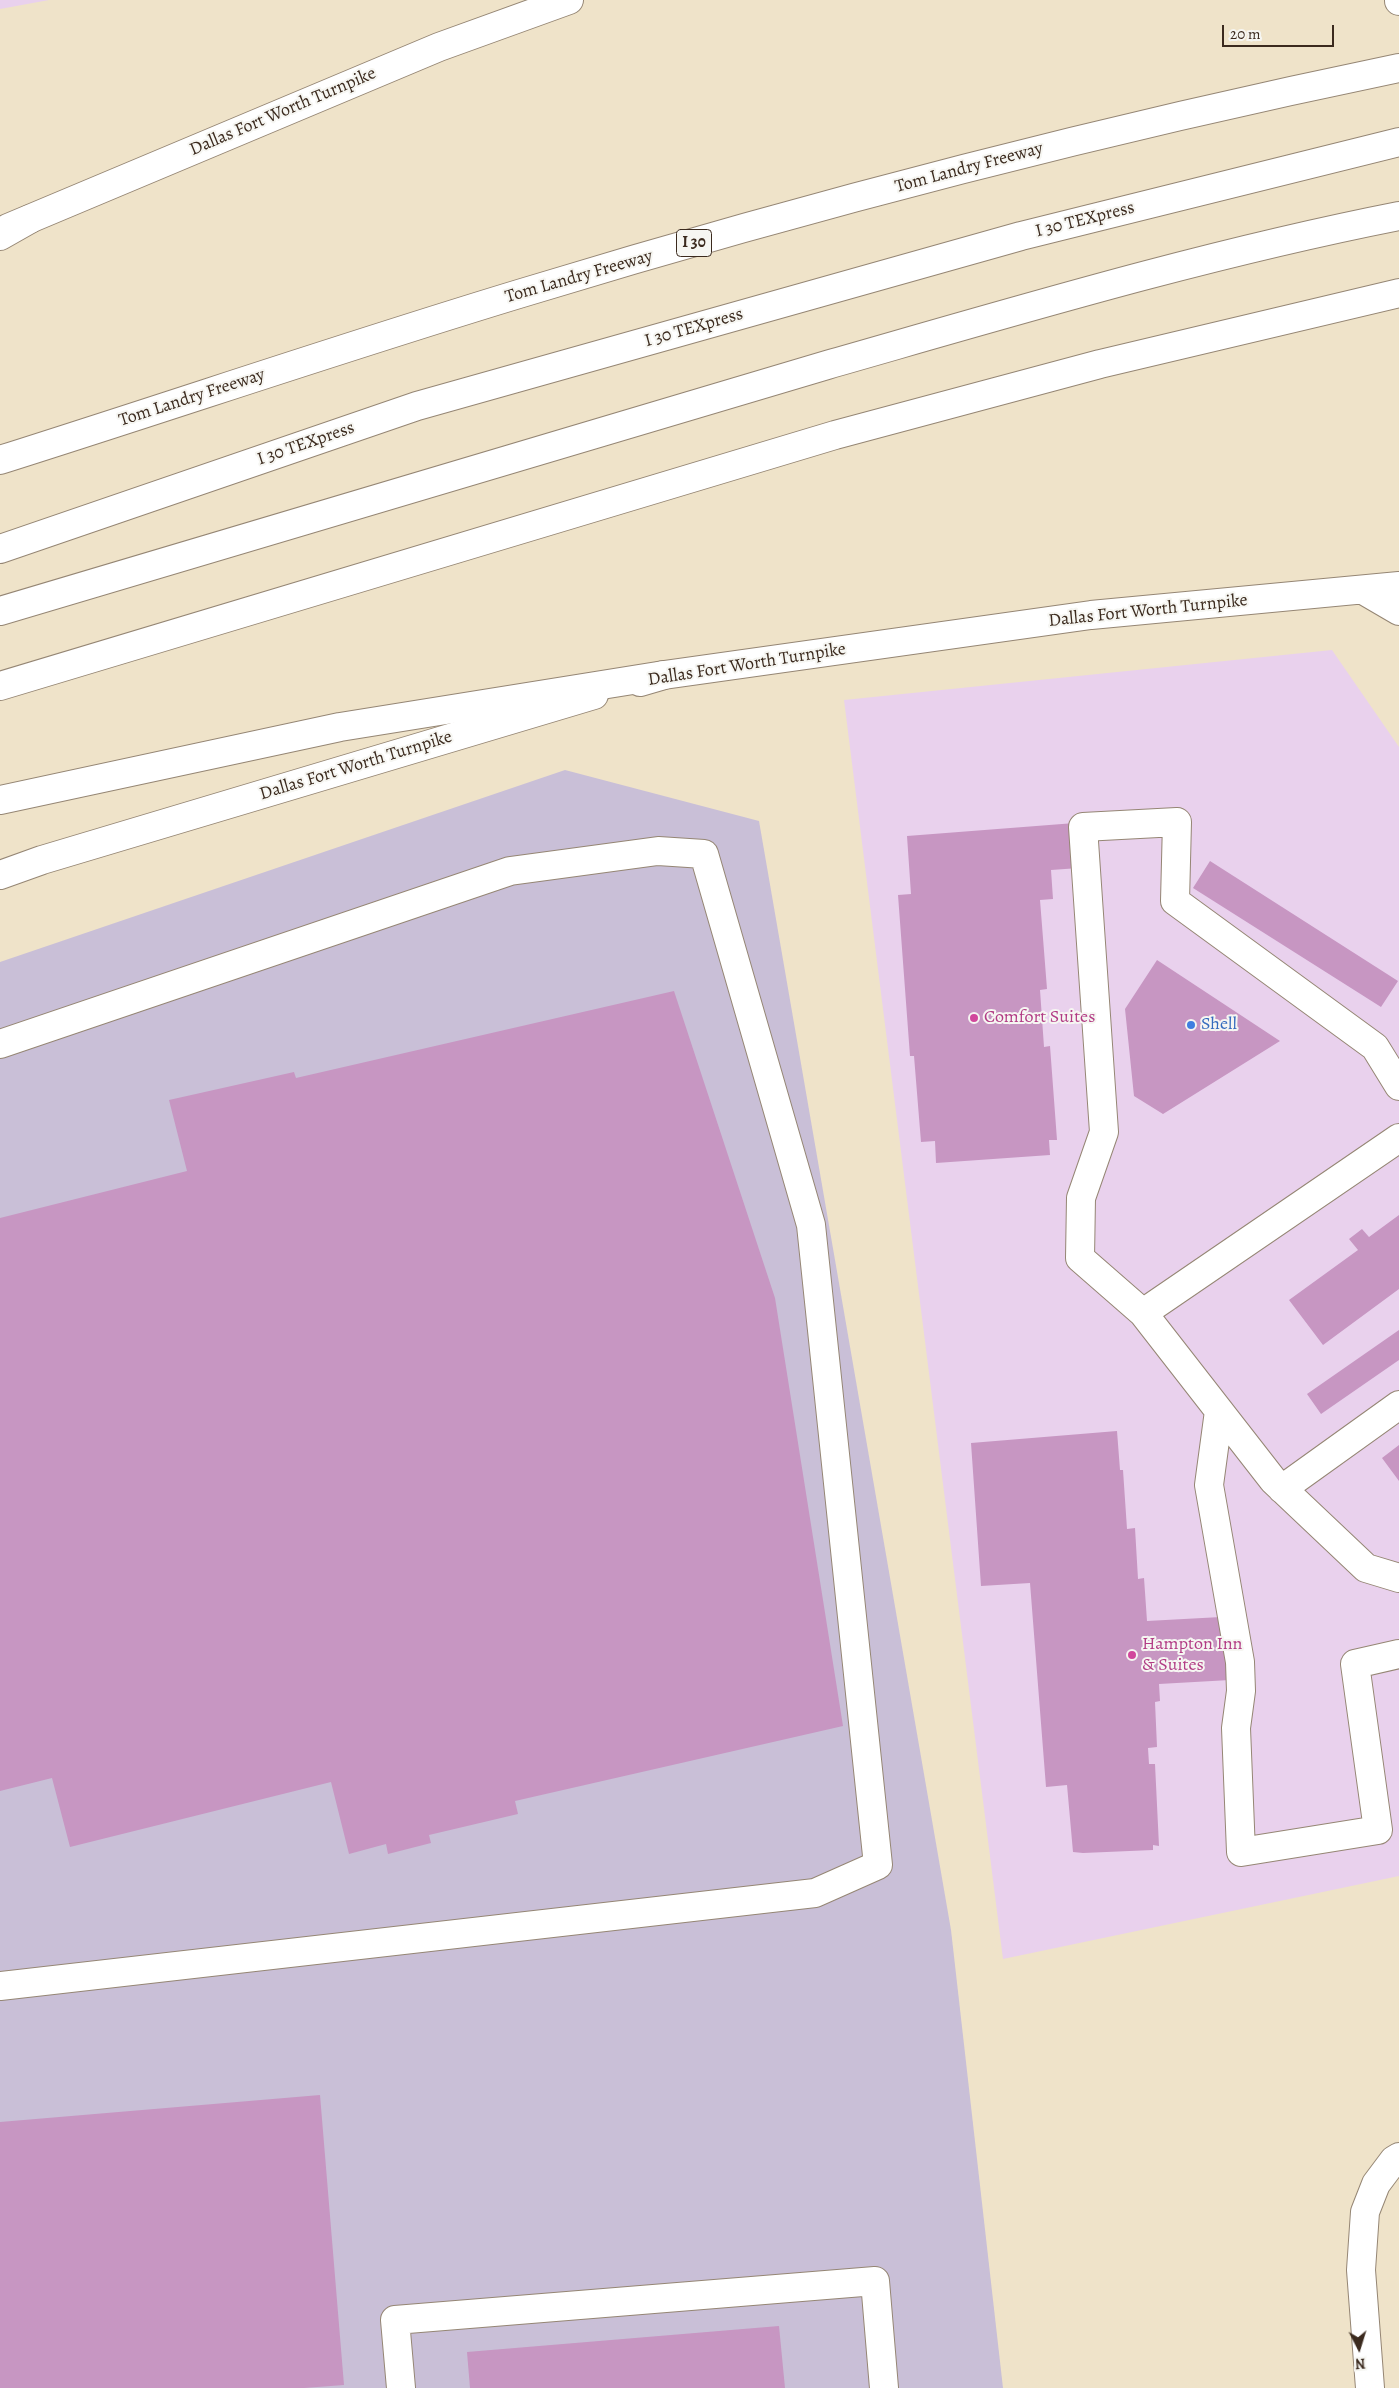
<!DOCTYPE html>
<html>
<head>
<meta charset="utf-8">
<style>
  body { margin:0 }
  #map { position:relative; width:1399px; height:2388px; overflow:hidden; background:#efe3c9; font-family:Alegreya,serif }
  canvas { display:block }
  .north { position:absolute; left:1334px; top:2323px; width:50px; height:50px; -webkit-text-stroke:4px #f6f6f2; paint-order:stroke; rotate:175deg; font-size:14px; font-weight:700; line-height:20px; text-align:center; color:#3b2a1e }
  .north::after { content:''; display:block; margin:auto; width:18px; height:22px; background:#3b2a1e; clip-path:polygon(50% 0,100% 100%,50% 72%,0 100%) }
  .scale { position:absolute; left:1222px; top:25px; width:112px; height:22px; box-sizing:border-box; border:2px solid #3b2a1e; border-top:0; padding-left:6px; font-size:15px; line-height:18px; white-space:nowrap; color:#3b2a1e; -webkit-text-stroke:4px #f6f6f2; paint-order:stroke }
</style>
</head>
<body>
<div id="map">
<canvas width="1399" height="2388"></canvas>
<div class="north">N</div>
<div class="scale">20 m</div>
</div>
<script>
const ctx = document.querySelector('canvas').getContext('2d');
ctx.lineJoin = 'round';
function paint(path, color) { ctx.fillStyle = color; ctx.fill(path, 'evenodd'); }
function trace(path, color, width, dash) { ctx.strokeStyle = color; ctx.lineWidth = width; ctx.lineCap = dash ? 'butt' : 'round'; ctx.setLineDash(dash || []); ctx.stroke(path); }
function label(font, color, halo, rows, align = 'center') {
  ctx.font = font + ' Alegreya,serif'; ctx.lineWidth = 4; ctx.setLineDash([]); ctx.textBaseline = 'middle'; ctx.strokeStyle = halo; ctx.fillStyle = color; for (const [text, x, y, turn = 0] of rows) {
    ctx.save(); ctx.translate(x, y); ctx.rotate((+turn || 0) * Math.PI / 180); ctx.textAlign = isNaN(turn) ? turn : align; if (halo) ctx.strokeText(text, 0, 0); ctx.fillText(text, 0, 0); ctx.restore();
  }
}
const built = new Path2D(`
  M0,0H49L0,9Z
  M1332,650L1399,747V1876L1003,1959L844,700Z`);
const industrial = new Path2D(`
  M565,770L759,821L951,1930L1003,2388H0V962Z`);
const building = new Path2D(`
  M1075,823L1079,868L1051,870L1053,899L1040,900L1047,989L1040,990L1044,1047L1050,1046L1057,1140H1049L1050,1155L936,1163L935,1141L921,1142L914,1056H910L898,895L911,894L907,836Z
  M1210,861L1398,981L1381,1007L1193,888Z
  M1157,960L1280,1041L1163,1114L1134,1096L1125,1009Z
  M674,991L775,1298L843,1726L515,1801L518,1814L429,1835L431,1843L388,1854L386,1844L349,1854L331,1782L70,1847L52,1778L0,1791V1218L187,1171L169,1100L294,1072L296,1078Z
  M1399,1215V1289L1323,1345L1289,1300L1358,1250L1349,1239L1362,1229L1369,1237Z
  M1399,1330V1360L1321,1414L1307,1394Z
  M1117,1431L1120,1470H1123L1127,1529L1135,1528L1138,1579L1144,1578L1147,1621L1221,1617L1230,1680L1159,1684L1160,1701L1155,1702L1157,1747L1148,1748L1149,1764H1155L1159,1846L1153,1845V1850L1083,1853L1073,1852L1067,1785L1046,1787L1030,1583L981,1586L971,1443Z
  M1399,1445V1481L1382,1458Z
  M320,2095L344,2385L304,2388H0V2122Z
  M779,2326L785,2388H470L467,2352Z`);
const minor = new Path2D(`
  M0,1044L510,871L658,851L704,854L811,1225L878,1865L815,1893L0,1986
  M1399,1086L1375,1047L1175,901L1177,822L1083,827L1104,1132L1081,1198L1080,1258L1143,1313L1273,1480L1366,1568L1399,1578
  M1143,1313L1399,1138
  M1219,1411L1209,1485L1240,1662L1241,1691L1236,1728L1241,1852L1378,1830L1355,1664L1399,1654
  M1282,1489L1399,1405
  M401,2388L395,2320L875,2281L884,2388
  M1370,2388L1361,2270L1365,2212L1376,2184L1394,2160L1399,2157`);
const major = new Path2D(`
  M1399,0V1
  M8,228L439,47L569,0
  M1363,590L1399,611
  M640,682L664,675L1091,615L1399,586
  M0,875L42,860L594,695`);
const highway = new Path2D(`
  M0,236L30,219
  M0,460C174,405 347,346 522,293C811,205 1104,129 1399,68
  M0,549L417,406L1021,236L1399,142
  M0,611C275,528 550,445 827,365C1016,311 1206,254 1399,216
  M0,686L835,435L1100,364L1399,293
  M0,800L340,727L664,675`);
const markers = [
  [974,1018,5,"#d1479c"],
  [1191,1025,5,"#3f7fe0"],
  [1132,1655,5,"#d1479c"]
];
const shields = [
  [694,243,35]
];
const shieldNames = [
  ["I 30",694,243]
];
const streetNames = [
  ["Dallas Fort Worth Turnpike",283,112,-23],
  ["Tom Landry Freeway",969,168,-15],
  ["I 30 TEXpress",1085,220,-14],
  ["Tom Landry Freeway",579,277,-16],
  ["I 30 TEXpress",694,328,-16],
  ["Tom Landry Freeway",192,398,-18],
  ["I 30 TEXpress",306,444,-19],
  ["Dallas Fort Worth Turnpike",1148,611,-6],
  ["Dallas Fort Worth Turnpike",747,665,-9],
  ["Dallas Fort Worth Turnpike",356,766,-17]
];
const hotelNames = [
  ["Comfort Suites",984,1018],
  ["Hampton Inn",1142,1645],
  ["& Suites",1142,1666]
];
const shopNames = [
  ["Shell",1201,1025]
];
paint(built, '#e9d1ed');
paint(industrial, '#c9bfd7');
paint(building, '#c796c2');
trace(minor, '#958674', 30);
trace(major, '#958674', 30);
trace(highway, '#958674', 30);
trace(minor, '#fff', 28);
trace(major, '#fff', 28);
trace(highway, '#fff', 28);
for (const [x, y, r, color] of markers) { const dot = new Path2D(); dot.arc(x, y, r, 0, 2 * Math.PI); ctx.fillStyle = color; ctx.fill(dot); trace(dot, '#f6f6f2', 2); }
for (const [x, y, w] of shields) { const box = new Path2D(); box.roundRect(x - w / 2, y - 13.5, w, 27, 4); ctx.fillStyle = '#f6f6f2'; ctx.fill(box); trace(box, '#3b2a1e', 1); }
label('bold 16px', '#3b2a1e', null, shieldNames);
label('18px', '#3b2a1e', '#f6f6f2', streetNames);
label('18px', '#b23c85', '#f6f6f2', hotelNames, 'left');
label('18px', '#366cbe', '#f6f6f2', shopNames, 'left');
</script>
</body>
</html>
